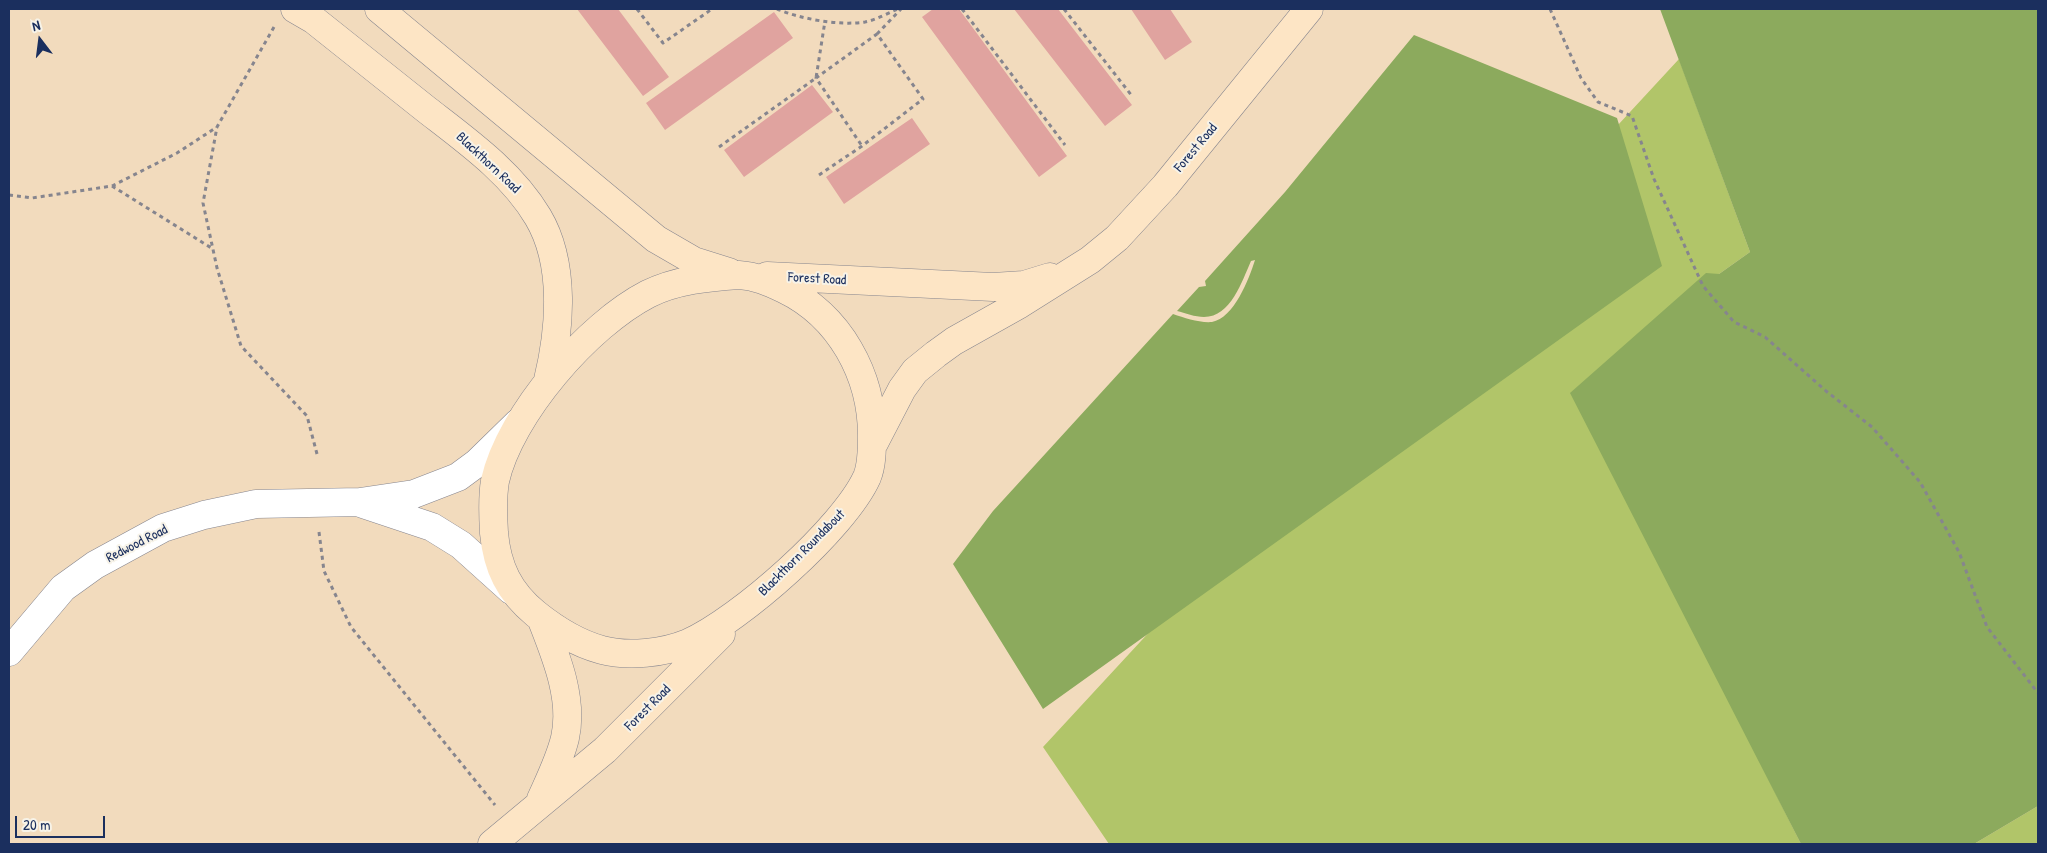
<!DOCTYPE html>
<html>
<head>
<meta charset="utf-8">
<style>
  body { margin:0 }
  #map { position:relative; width:2047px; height:853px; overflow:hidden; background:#f2dbbd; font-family:"Patrick Hand",sans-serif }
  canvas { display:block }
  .frame { position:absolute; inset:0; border:10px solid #1b2f5e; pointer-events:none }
  .north { position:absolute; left:15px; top:15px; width:50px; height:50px; -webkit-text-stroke:4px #f7f3e8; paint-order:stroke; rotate:345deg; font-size:14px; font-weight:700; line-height:20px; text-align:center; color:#1b2f5e }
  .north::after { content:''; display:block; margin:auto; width:18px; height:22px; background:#1b2f5e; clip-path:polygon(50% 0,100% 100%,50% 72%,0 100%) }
  .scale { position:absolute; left:15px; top:816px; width:90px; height:22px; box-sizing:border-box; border:2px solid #1b2f5e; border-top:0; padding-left:6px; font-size:15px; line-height:18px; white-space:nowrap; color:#1b2f5e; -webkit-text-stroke:4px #f7f3e8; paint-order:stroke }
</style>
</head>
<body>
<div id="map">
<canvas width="2047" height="853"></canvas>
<div class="frame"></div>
<div class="north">N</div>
<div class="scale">20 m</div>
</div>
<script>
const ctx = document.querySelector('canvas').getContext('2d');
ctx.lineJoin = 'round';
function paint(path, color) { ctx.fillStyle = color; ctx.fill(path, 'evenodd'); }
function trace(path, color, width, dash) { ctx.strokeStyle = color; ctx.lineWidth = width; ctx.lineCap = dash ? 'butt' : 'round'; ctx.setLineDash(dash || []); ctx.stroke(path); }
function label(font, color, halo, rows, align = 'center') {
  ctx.font = font + ' "Patrick Hand",sans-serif'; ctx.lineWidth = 4; ctx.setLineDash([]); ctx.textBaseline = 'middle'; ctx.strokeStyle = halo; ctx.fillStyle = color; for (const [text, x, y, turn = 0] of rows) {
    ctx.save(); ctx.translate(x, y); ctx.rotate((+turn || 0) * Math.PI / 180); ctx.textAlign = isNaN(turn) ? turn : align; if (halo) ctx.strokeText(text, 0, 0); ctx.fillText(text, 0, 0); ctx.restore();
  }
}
const green = new Path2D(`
  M1679,59L1750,252L1719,274L1746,734L1801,844H1109L1043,747Z
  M2038,806V844H1974Z`);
const forest = new Path2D(`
  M1660,9H2038V806L1974,844H1801L1570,393L1706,273L1719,274L1750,252Z
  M1414,35L1617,118L1662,266L1043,709L953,564L993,511L1173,314C1185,318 1199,323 1212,322C1234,318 1249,279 1255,260L1251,261C1242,281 1231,317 1204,317C1195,317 1185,313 1177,311L1199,287L1206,286L1205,281L1285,192Z`);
const building = new Path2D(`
  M577,9H618L669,77L643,96Z
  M933,9H959L1067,156L1039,177L922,17Z
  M1014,9H1058L1132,105L1105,126Z
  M1131,9H1170L1192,42L1165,60Z
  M774,12L793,38L665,130L646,103Z
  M812,85L833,112L744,177L724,150Z
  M912,118L930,144L844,204L826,177Z`);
const path = new Path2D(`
  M637,9L663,43L712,9
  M777,9C801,19 839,26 865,22C876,20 888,13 898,9
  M962,9L1065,145
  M1064,9L1132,96
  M1550,9L1581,78L1598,102L1632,116L1654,179L1703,286L1734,322L1765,337L1826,391L1872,427L1920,482L1959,552L1987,627L2038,693
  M274,27L217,127L203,203L217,268L241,346L307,416L317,454
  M877,34L901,9
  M719,147L816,78L825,21
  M819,175L862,146L923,99L877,34L816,78L862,146
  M112,186L213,249
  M9,195L32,198L112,186L177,153L217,127
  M319,532L324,571L351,627L495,805`);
const street = new Path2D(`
  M363,504L432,527L461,545L511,590
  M9,652L63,588L95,565L163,528L204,515L256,504L360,502L414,494L458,477L477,463L518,423`);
const secondary = new Path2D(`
  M295,9L314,20C352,50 389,80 427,110C467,141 512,173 538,217C566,264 560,330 548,380
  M379,9L656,239L694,261L729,272
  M739,275C756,276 769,282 784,289C840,316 872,375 872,436C872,449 872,465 867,477C844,528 740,620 688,643C664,653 628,657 602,650C576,643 556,630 536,614C509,592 497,567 494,533C493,516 492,498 495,481C510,414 588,325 648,294C676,280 709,277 739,275Z
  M767,276L993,287L1024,285L1050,277
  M874,443L902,389L915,371L936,354L954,341L1020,304L1090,260L1117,238L1165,186L1309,9
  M541,618C555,654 574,698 565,738C560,759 550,779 541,799
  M492,844L605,750L721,634`);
const streetNames = [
  ["Forest Road",1196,148,-50],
  ["Blackthorn Road",488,163,43],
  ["Forest Road",817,279,3],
  ["Redwood Road",137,544,-27],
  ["Blackthorn Roundabout",802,553,-45],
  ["Forest Road",648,708,-45]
];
paint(green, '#b1c569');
paint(forest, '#8caa5d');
paint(building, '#e0a39f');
trace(street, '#86858e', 29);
trace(secondary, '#86858e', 29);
trace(path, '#86858e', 3, [4, 4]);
trace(street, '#fff', 28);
trace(secondary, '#fde5c5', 28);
label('14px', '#1b2f5e', '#f7f3e8', streetNames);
</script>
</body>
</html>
